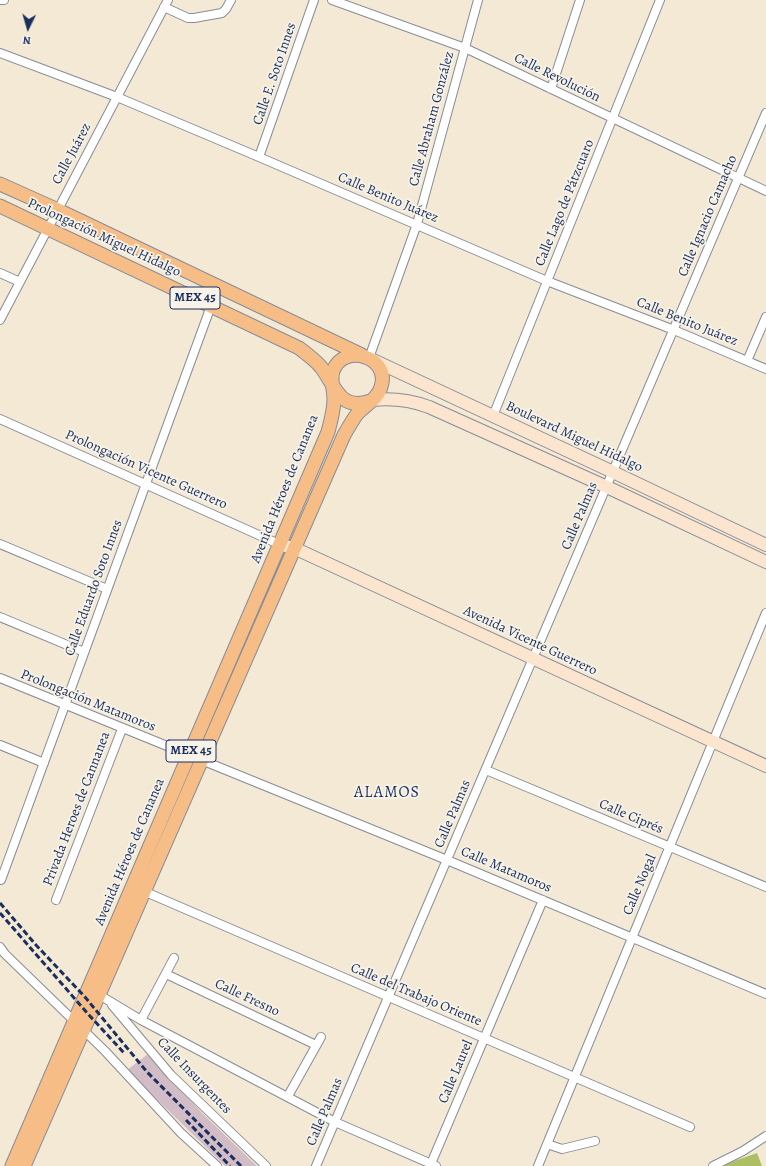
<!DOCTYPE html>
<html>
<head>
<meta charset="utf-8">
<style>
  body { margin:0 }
  #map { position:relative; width:766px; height:1166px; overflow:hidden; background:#f3e9d4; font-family:Alegreya,serif }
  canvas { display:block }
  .north { position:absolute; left:8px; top:8px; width:40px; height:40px; -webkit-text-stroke:3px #f7f3e8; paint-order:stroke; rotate:185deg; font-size:11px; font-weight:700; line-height:16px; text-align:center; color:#1b2f5e }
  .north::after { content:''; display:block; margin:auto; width:14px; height:18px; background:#1b2f5e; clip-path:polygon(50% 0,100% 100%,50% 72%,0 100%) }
</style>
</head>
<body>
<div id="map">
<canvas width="766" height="1166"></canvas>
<div class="north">N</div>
</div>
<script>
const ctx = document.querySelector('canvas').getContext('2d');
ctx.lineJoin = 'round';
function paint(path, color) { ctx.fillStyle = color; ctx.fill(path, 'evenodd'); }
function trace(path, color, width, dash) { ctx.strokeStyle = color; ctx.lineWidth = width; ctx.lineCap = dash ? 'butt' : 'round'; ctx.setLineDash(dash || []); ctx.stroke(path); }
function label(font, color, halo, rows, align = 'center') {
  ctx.font = font + ' Alegreya,serif'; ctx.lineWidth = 3.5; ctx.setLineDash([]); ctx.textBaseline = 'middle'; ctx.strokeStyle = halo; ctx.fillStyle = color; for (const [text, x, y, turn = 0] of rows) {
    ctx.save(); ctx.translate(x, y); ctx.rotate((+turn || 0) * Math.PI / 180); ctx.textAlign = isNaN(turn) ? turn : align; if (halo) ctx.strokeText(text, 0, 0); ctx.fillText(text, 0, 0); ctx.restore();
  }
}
const industrial = new Path2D(`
  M148,1054L202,1113L257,1166H225L127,1070Z`);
const green = new Path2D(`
  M757,1153L762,1166H720Z`);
const street = new Path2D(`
  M0,0H4
  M332,0L465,48L766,191
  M164,7L188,18H194L222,13L226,9L231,0
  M0,53L117,97L259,157L547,281L674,330L766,369
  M551,89L580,0
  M259,157L314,0
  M0,273L20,282
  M0,320L168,0
  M369,358L417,224L478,0
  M747,361L766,317
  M493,416L660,0
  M0,419L281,545
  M0,544L107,589
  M0,617L84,652
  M0,678L447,860L766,994
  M0,745L44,763
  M486,770L766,887
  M1,880L211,306
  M141,890L690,1127
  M56,900L122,729
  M0,947L5,954L105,1051L181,1133L217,1166
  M166,974L316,1045
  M96,993L141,1020L335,1122L436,1166
  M112,1005L171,1075L266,1166
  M141,1020L174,958
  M288,1096L321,1037
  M547,1144L562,1149L595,1141
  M316,1166L766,113
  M430,1166L543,900
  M538,1166L766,613
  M713,1166L743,1151L766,1136`);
const secondary = new Path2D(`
  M371,359L613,472L766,545
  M373,400C393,398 410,400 429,407L607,487L766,562
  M281,545L294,548L766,766`);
const primary = new Path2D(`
  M0,184L58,210L362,355
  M0,206L299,348C307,354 315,360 321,367C336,387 340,413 373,400
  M12,1166L328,432C331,421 334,410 334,399C334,390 330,380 333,371C344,342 391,357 381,387C378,399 365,405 357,414C352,421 348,428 344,435L24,1166`);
const rail = new Path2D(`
  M0,903L36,945L85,997L147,1072L241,1166
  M0,913L89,1015L125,1054
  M186,1120L230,1166`);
const shields = [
  [195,298,50],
  [191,751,50]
];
const shieldNames = [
  ["MEX 45",195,298],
  ["MEX 45",191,751]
];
const streetNames = [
  ["Calle E. Soto Innes",275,74,-71],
  ["Calle Revolución",557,78,26],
  ["Calle Abraham González",432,119,-75],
  ["Calle Juárez",72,154,-62],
  ["Calle Benito Juárez",388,198,23],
  ["Calle Lago de Pátzcuaro",565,203,-68],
  ["Calle Ignacio Camacho",708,216,-67],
  ["Prolongación Miguel Hidalgo",104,238,25],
  ["Calle Benito Juárez",687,322,22],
  ["Boulevard Miguel Hidalgo",574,437,25],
  ["Prolongación Vicente Guerrero",146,470,24],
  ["Avenida Héroes de Cananea",285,489,-68],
  ["Calle Palmas",580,516,-67],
  ["Calle Eduardo Soto Innes",94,588,-70],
  ["Avenida Vicente Guerrero",530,641,25],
  ["Prolongación Matamoros",88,701,22],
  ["Privada Heroes de Cannanea",77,809,-69],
  ["Calle Palmas",453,814,-67],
  ["Calle Ciprés",631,817,23],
  ["Avenida Héroes de Cananea",130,852,-67],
  ["Calle Matamoros",506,870,23],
  ["Calle Nogal",640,885,-67],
  ["Calle del Trabajo Oriente",416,995,23],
  ["Calle Fresno",247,998,25],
  ["Calle Laurel",456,1072,-67],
  ["Calle Insurgentes",194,1076,46],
  ["Calle Palmas",325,1112,-67]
];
const quarterNames = [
  ["ALAMOS",387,793]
];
paint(industrial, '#d2bdc6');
paint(green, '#acbf63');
trace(street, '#878c99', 10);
trace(secondary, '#878c99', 14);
trace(primary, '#878c99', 15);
trace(street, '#fff', 8);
trace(secondary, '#fbe5cf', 12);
trace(primary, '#f6be86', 13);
trace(rail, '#1b2f5e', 3, [6, 3]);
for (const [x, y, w] of shields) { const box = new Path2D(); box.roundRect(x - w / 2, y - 11, w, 22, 3); ctx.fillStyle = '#f7f3e8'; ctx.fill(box); trace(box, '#1b2f5e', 1); }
label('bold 13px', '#1b2f5e', null, shieldNames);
label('14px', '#1b2f5e', '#f7f3e8', streetNames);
ctx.letterSpacing = '1px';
label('16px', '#1b2f5e', '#f7f3e8', quarterNames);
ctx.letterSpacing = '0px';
</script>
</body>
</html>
